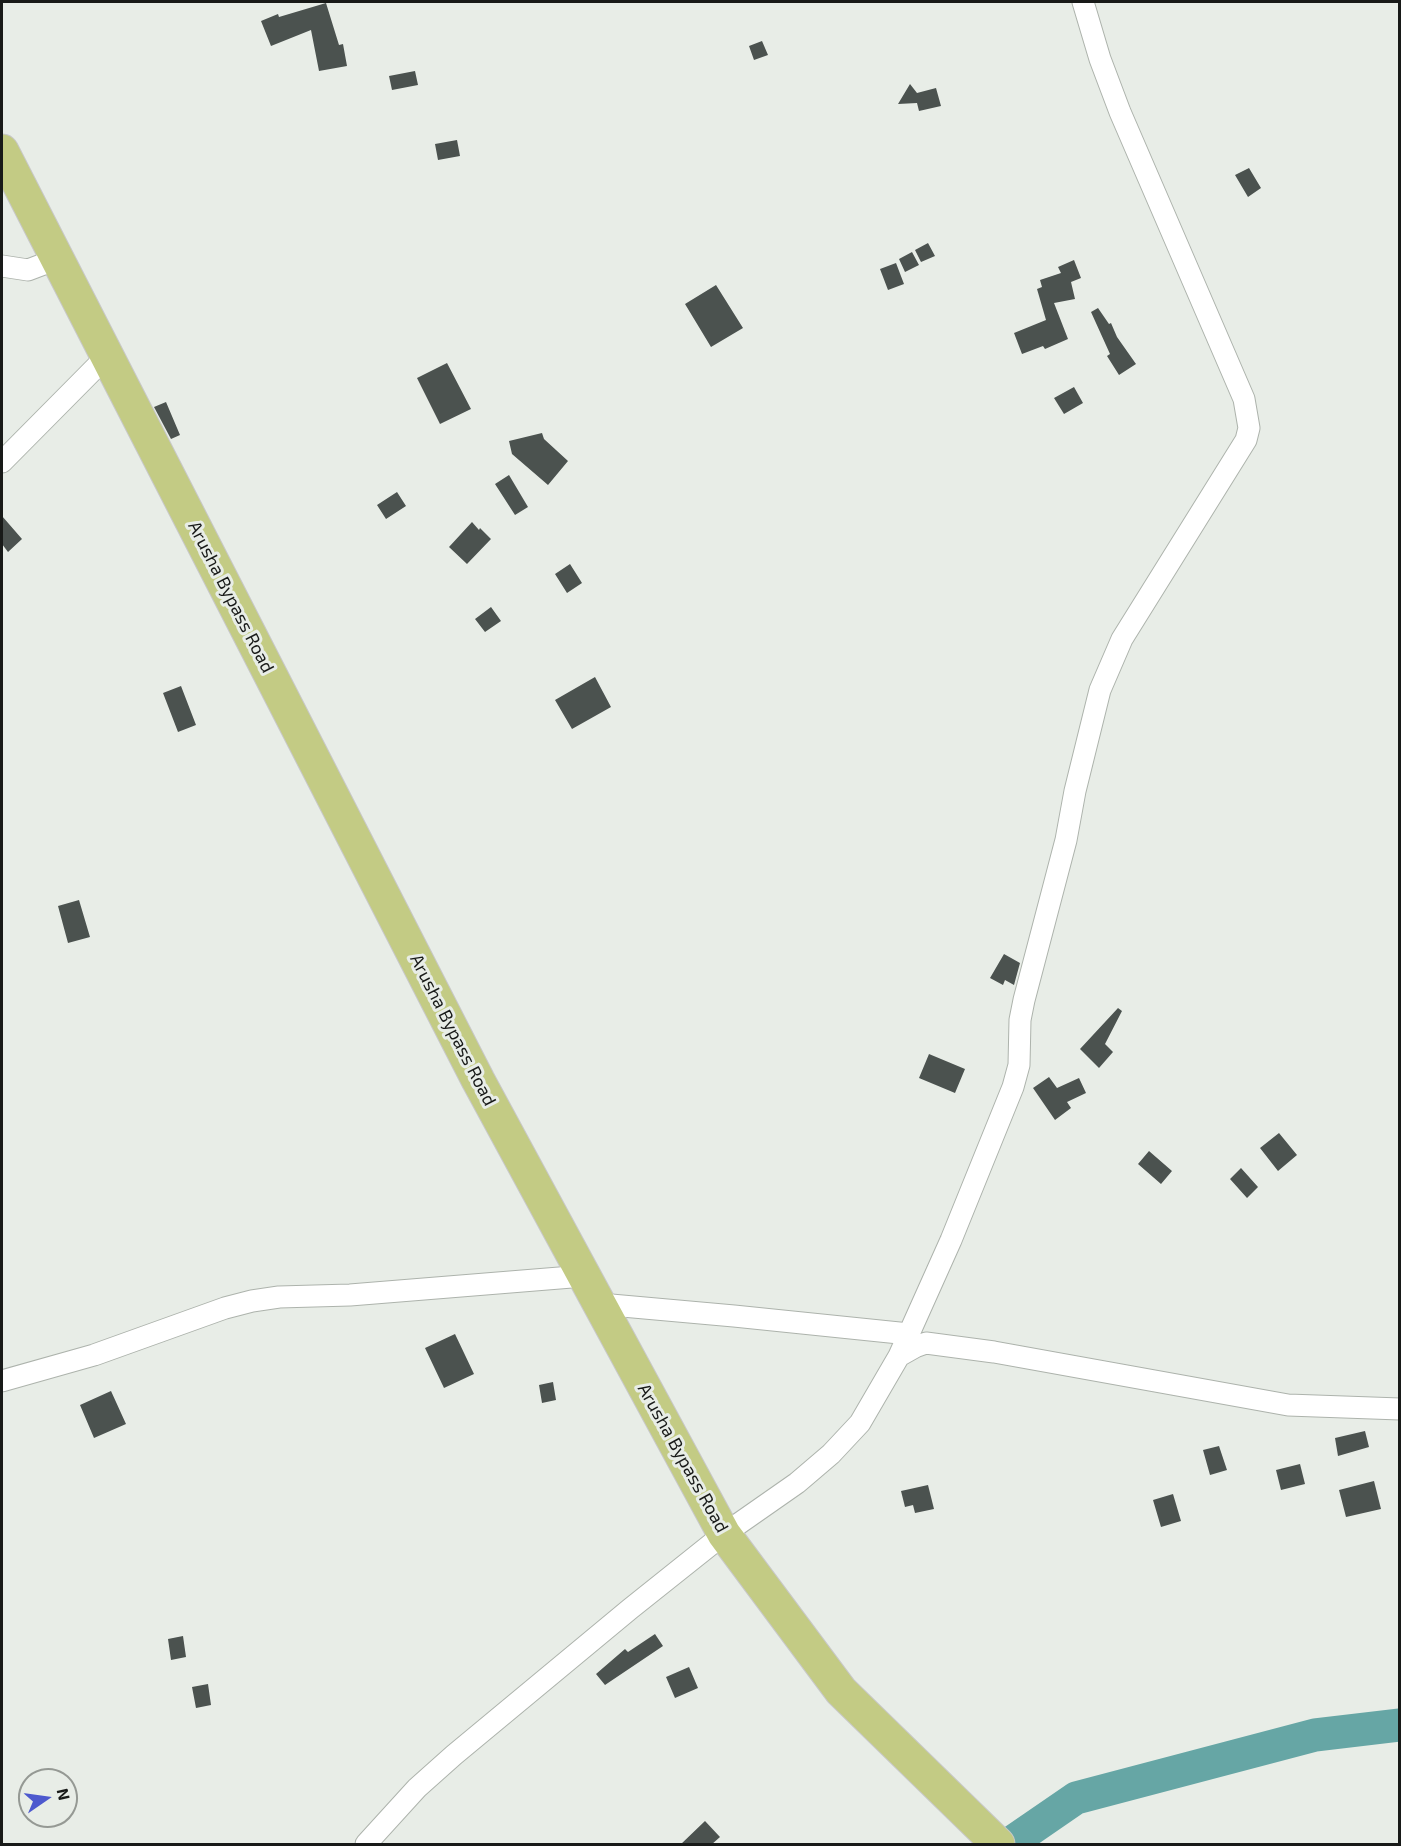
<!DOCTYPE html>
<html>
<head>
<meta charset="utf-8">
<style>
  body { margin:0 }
  #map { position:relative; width:1401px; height:1846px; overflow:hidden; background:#e8ede7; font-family:"Exo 2",sans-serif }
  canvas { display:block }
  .frame { position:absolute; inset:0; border:3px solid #181a18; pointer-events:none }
  .north { position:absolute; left:18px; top:1768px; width:60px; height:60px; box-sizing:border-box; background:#e8ede7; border:2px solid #959994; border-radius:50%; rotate:77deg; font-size:16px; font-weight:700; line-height:24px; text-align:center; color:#181a18 }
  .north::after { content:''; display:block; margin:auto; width:21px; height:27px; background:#4d59ce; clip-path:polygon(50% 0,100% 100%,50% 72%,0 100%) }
</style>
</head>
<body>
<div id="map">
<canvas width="1401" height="1846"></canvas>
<div class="frame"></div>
<div class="north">N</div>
</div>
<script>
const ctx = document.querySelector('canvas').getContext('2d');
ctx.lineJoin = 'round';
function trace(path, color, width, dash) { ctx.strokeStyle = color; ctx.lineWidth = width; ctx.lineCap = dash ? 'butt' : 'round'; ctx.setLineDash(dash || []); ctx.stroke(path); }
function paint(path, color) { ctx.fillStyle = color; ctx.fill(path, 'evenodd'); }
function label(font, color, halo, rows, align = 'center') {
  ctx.font = font + ' "Exo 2",sans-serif'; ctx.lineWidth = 6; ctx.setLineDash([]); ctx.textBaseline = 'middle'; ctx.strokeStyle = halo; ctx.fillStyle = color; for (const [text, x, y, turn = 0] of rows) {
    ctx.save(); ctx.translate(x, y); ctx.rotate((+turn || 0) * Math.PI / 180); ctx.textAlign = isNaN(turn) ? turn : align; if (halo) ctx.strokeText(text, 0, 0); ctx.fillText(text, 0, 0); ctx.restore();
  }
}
const river = new Path2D(`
  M1009,1844L1076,1798L1315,1735L1400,1725`);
const building = new Path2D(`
  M326,3L339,45L343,44L347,66L319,71L311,30L271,46L261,21L278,14L279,17Z
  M762,41L768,55L754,60L749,46Z
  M415,71L418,85L392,90L389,76Z
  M910,84L917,93L936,88L941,106L919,111L917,103L898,104Z
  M457,140L460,156L438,160L435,144Z
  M1249,168L1261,188L1248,197L1235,175Z
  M928,243L935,256L921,262L915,250Z
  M912,252L919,265L905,272L899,259Z
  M1074,260L1081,278L1071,282L1075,299L1054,303L1068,339L1045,349L1043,346L1022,354L1014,333L1046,320L1037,289L1042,287L1040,280L1061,273L1058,267Z
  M896,263L904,284L888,290L880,269Z
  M716,285L743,328L711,347L685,304Z
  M1098,308L1109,324L1111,323L1117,337L1136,364L1119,375L1107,356L1110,354L1091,312Z
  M447,363L471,409L440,424L417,378Z
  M1074,387L1083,403L1064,414L1054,398Z
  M166,402L180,435L171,439L154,407Z
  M542,433L544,439L568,461L548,485L512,454L509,441Z
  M509,475L528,507L515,515L495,484Z
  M397,492L406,506L386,519L377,505Z
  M2,516L22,539L8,552L2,544Z
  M472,522L479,530L480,528L491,539L467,564L449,547Z
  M570,564L582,583L567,593L555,574Z
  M491,607L501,621L485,632L475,619Z
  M595,677L611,707L572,729L555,700Z
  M181,686L196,725L178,732L163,693Z
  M79,900L90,937L68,943L58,906Z
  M1004,954L1020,963L1014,985L1005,980L1003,985L990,978Z
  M1118,1008L1122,1011L1105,1044L1113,1052L1099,1068L1080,1049Z
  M929,1054L965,1069L955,1093L919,1078Z
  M1049,1077L1057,1088L1079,1078L1086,1093L1067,1102L1071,1108L1055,1120L1033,1088Z
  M1279,1133L1297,1155L1278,1171L1260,1148Z
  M1149,1151L1172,1171L1161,1184L1138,1164Z
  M1241,1168L1258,1187L1247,1198L1230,1179Z
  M455,1334L474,1374L444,1388L425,1348Z
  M553,1382L556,1400L542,1403L539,1385Z
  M111,1391L126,1424L94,1438L80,1405Z
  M1365,1431L1369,1447L1338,1456L1335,1438Z
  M1219,1446L1227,1470L1210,1475L1203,1450Z
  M1300,1464L1305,1484L1281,1490L1276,1470Z
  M1374,1481L1381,1509L1346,1517L1339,1490Z
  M928,1485L934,1509L915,1513L913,1505L905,1507L901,1491Z
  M1173,1494L1181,1521L1161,1527L1153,1500Z
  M655,1634L663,1646L605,1685L596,1674L625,1649L628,1652Z
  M183,1636L186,1657L171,1660L168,1639Z
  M689,1667L698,1688L675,1698L666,1677Z
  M208,1684L211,1705L196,1708L192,1687Z
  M705,1821L720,1837L711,1845H680Z`);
const minor = new Path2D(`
  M2,266L28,270L57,259
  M2,462L107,356
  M600,1304L734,1316L909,1334
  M899,1356L951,1240L1013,1087L1019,1065L1020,1020L1024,1000L1066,840L1075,791L1100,690L1122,639L1246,440L1249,428L1244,399L1120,112L1100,59L1083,2
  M2,1381L94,1355L225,1308L252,1301L279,1297L350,1295L584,1276
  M366,1844L417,1788L454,1755L630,1609L724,1534L797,1483L831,1454L860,1423L899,1356L915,1347L926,1343L994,1352L1288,1405L1400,1409`);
const primary = new Path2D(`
  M2,151L478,1080L724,1534L841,1691L998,1844`);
const streetNames = [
  ["Arusha Bypass Road",231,597,63],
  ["Arusha Bypass Road",453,1030,63],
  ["Arusha Bypass Road",683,1458,61]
];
trace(river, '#66a6a5', 33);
paint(building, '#4b524f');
trace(minor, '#adb3ac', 23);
trace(primary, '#c8c8c8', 35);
trace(minor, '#fff', 21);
trace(primary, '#c3cb84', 33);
label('18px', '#181a18', '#e8ede7', streetNames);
</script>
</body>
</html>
